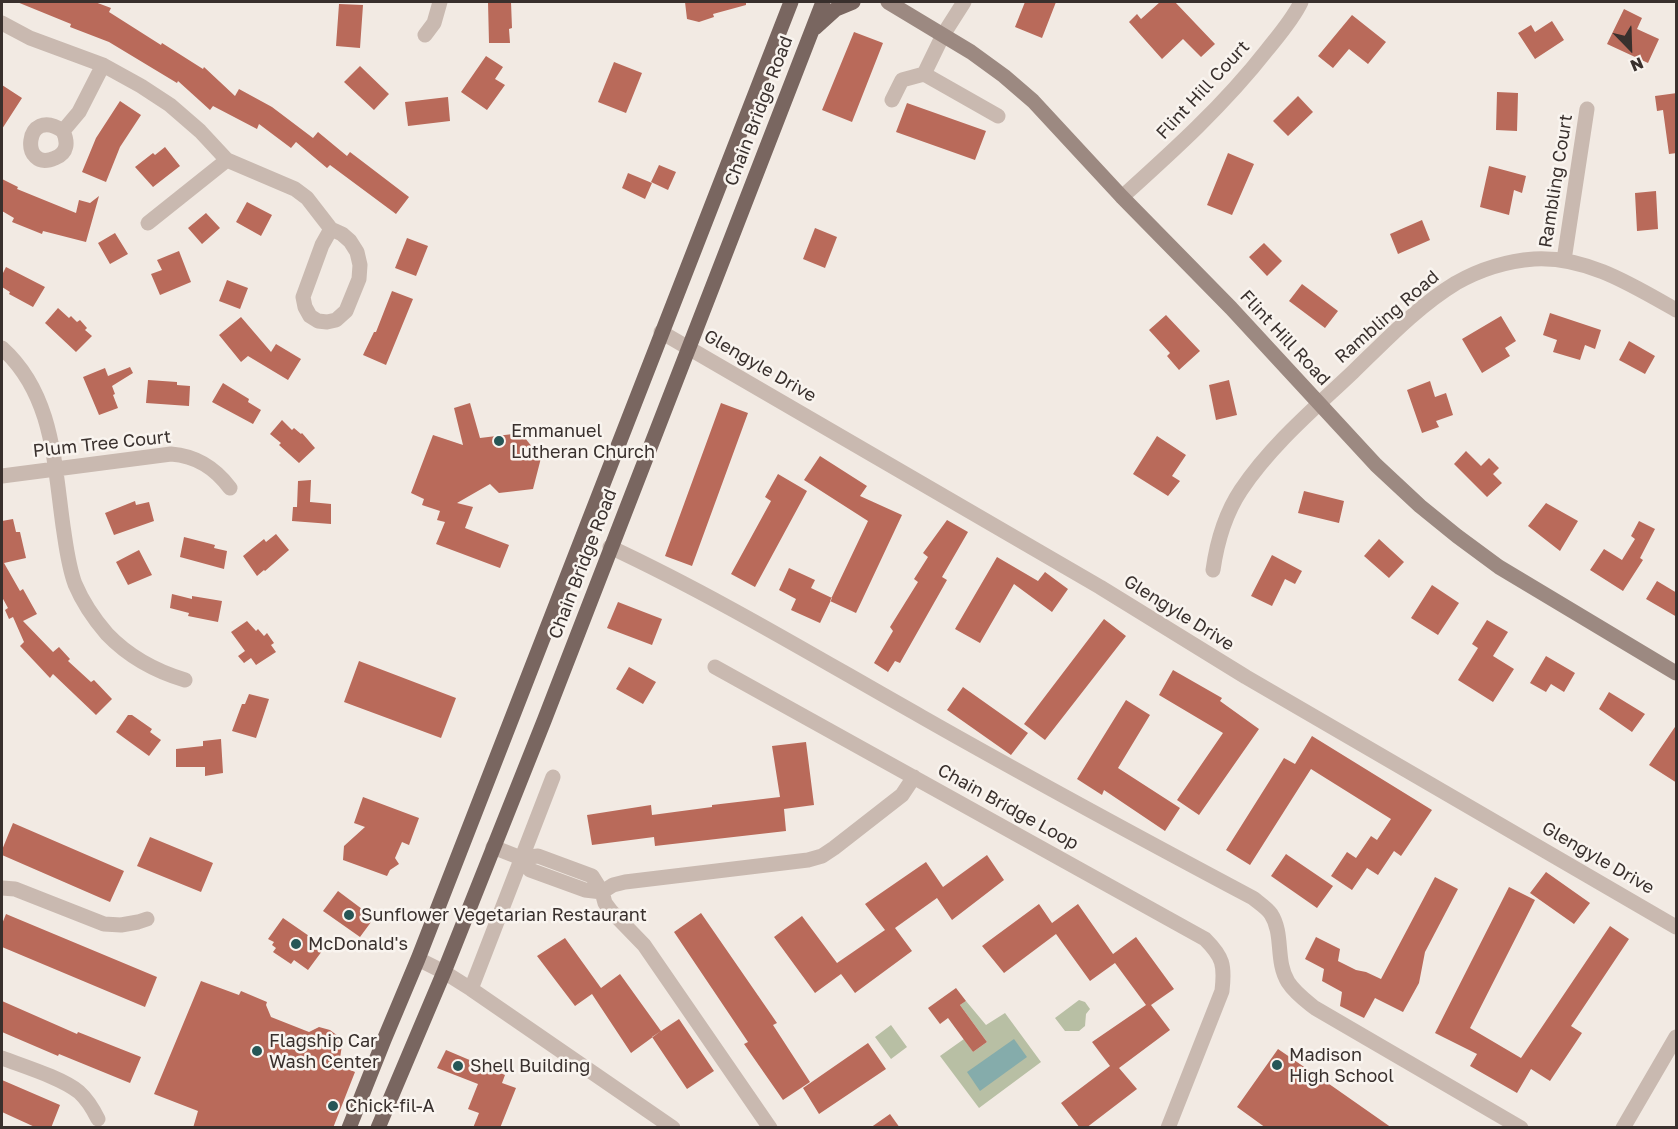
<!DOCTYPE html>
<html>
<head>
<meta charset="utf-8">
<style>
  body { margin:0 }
  #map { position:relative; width:1678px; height:1129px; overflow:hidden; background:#f2eae3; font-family:"Golos Text",sans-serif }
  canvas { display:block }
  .frame { position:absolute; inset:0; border:3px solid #39302d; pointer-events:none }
  .north { position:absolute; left:1600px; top:18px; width:60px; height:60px; -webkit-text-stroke:4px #f9f4ef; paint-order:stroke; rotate:157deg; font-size:16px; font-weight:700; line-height:24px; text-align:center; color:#39302d }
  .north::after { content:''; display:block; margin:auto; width:21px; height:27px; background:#39302d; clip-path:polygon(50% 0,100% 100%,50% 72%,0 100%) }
</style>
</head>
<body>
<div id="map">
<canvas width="1678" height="1129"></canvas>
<div class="frame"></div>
<div class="north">N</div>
</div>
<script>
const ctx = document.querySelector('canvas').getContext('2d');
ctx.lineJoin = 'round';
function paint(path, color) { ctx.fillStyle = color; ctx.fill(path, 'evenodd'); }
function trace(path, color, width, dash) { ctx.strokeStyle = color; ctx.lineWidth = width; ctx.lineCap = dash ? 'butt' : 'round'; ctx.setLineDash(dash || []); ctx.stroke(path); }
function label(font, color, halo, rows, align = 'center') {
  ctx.font = font + ' "Golos Text",sans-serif'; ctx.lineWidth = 5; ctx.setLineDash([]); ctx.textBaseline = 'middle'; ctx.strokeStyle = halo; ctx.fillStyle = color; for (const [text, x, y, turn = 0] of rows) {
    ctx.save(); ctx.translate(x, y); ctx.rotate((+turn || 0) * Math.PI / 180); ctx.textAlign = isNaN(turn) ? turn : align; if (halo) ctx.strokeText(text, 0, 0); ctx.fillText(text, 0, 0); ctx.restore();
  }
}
const green = new Path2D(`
  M1079,1000L1085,1002L1090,1009L1086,1014L1085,1026L1079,1031H1065L1055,1018Z
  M966,1001L986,1025L1005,1013L1041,1062L979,1108L940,1056L964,1039L973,1052L987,1042L960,1005Z
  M891,1025L907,1047L891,1059L875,1037Z`);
const water = new Path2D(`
  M1014,1039L1027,1057L980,1091L967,1072Z`);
const building = new Path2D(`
  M17,2H95L111,8L109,12L161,45L162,43L203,69L204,67L235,96L239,89L272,107L313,138L318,132L347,156L350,152L409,197L396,214L330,165L327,168L296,142L291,148L259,124L257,129L213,106L210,110L178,81L177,83L109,42L70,27L71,24Z
  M488,2H511L512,28L509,29L510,43H489Z
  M685,2H746V5L713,14L714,17L699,22L687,19Z
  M1025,2H1056L1042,38L1015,27Z
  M1160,2H1175L1215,44L1201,57L1183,39L1162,59L1129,22L1137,14L1141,19Z
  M339,4L363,5L360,48L336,46Z
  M1624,9L1642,18L1637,29L1659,39L1648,63L1607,44Z
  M1352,15L1386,42L1368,64L1349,49L1333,68L1318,56Z
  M1552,21L1564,40L1535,59L1518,33L1531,25L1535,32Z
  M854,32L883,43L852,122L822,110Z
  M486,56L503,67L495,79L505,85L487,110L461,92Z
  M614,62L642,73L626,113L598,102Z
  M360,66L389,94L374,110L344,82Z
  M2,85L22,98L2,129Z
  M1497,92L1518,93L1517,131L1496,130Z
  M1677,93V153L1669,154L1663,110L1657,111L1655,96Z
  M1298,96L1313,112L1288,136L1273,121Z
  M448,97L450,121L408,126L405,102Z
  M120,101L141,115L120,147L106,182L82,172L96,138Z
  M907,103L986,131L975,160L896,132Z
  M165,147L180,166L153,187L135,167L153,153L155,155Z
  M1228,153L1254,164L1232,215L1207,205Z
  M659,165L676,172L668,190L651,182Z
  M1489,166L1526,176L1522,193L1514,190L1509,215L1480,207Z
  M628,173L652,183L645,199L622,188Z
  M2,179L18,187L17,189L76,213L79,200L90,203L99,196L86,242L43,231L42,234L12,222L14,218L2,211Z
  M1656,191L1658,229L1637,231L1635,193Z
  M247,202L272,215L261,236L236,222Z
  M206,213L220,228L202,244L188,228Z
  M1422,220L1430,240L1398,254L1390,234Z
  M815,228L837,237L825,268L803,259Z
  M115,233L128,254L110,264L98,243Z
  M407,238L428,246L416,276L395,268Z
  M1264,243L1282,261L1267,276L1249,257Z
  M179,251L191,282L160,295L151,274L162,270L157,260Z
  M6,267L45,287L33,307L9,294L10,292L2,287V275Z
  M227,280L248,288L240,309L219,301Z
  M1302,284L1338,311L1325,328L1289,301Z
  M392,291L413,299L386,365L363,355L374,332H376Z
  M58,308L69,318L71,316L77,322L80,320L87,328L85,330L92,336L76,352L45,323Z
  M1550,313L1601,330L1595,349L1585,345L1580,360L1553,352L1557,340L1543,335Z
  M1166,315L1200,351L1179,370L1167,356L1170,353L1149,330Z
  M1501,316L1516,341L1505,348L1510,356L1482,373L1462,339Z
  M241,317L271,352L276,344L301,359L288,380L248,356L241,362L219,335Z
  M1629,341L1655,356L1645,374L1619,360Z
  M130,367L133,373L112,386L115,394L113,395L118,408L99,415L83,377L105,368L108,376Z
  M148,380L177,382V385L190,386L189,406L146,403Z
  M1229,380L1237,415L1216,420L1209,385Z
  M1430,381L1435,397L1446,393L1453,415L1436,421L1439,427L1422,433L1407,390Z
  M223,383L249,399L248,402L261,410L253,424L212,402Z
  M470,403L480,438L521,433L541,458L533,489L499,493L490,484L457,503L473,507L465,528L509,545L500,568L436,544L445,522L437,520L440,511L422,505L424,499L411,493L433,435L463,445L454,408Z
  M721,403L748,413L692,566L665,556Z
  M282,420L292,430L294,428L301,434L302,433L315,448L299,463L279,445L281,443L270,434Z
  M1157,436L1186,455L1172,476L1180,481L1168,496L1133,474Z
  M1466,451L1481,466L1489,458L1499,468L1493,474L1502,483L1487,497L1454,464Z
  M820,456L867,486L860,496L902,515L856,613L830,601L868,521L804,480Z
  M778,474L807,491L755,587L731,574L771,501L765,497Z
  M311,480L310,502L331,504V524L292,521L293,507H297L298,481Z
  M1304,491L1344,501L1339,523L1298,513Z
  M135,501L136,505L149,502L154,521L114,535L105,513Z
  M1546,503L1578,521L1560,551L1528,526Z
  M13,519L16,532H20L26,558L4,563L20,591L23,589L37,614L23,621L53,652L59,647L70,659L68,661L91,682L94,680L112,699L96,715L53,674L50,678L20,646L24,642L13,617L9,619L5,610L8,608L2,597V521Z
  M947,520L968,532L942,577L947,580L900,663L895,661L888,672L874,663L893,631L890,627L918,582L914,579L928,557L923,553Z
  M1639,521L1655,529L1640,558L1643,560L1623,591L1590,570L1604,549L1622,560L1635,539L1631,536Z
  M276,534L289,550L265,571L264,570L257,576L243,556L264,539L266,542Z
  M184,537L215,545L214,548L227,551L224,569L180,557Z
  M1379,539L1404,562L1389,578L1364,556Z
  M139,550L152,575L128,585L116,562Z
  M1272,555L1302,571L1295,584L1285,579L1272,606L1251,596Z
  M997,557L1038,581L1045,572L1068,589L1052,612L1014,584L980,643L955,629Z
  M789,568L815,580L811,588L832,598L820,623L791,610L796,599L779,590Z
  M1657,581L1677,593V617L1646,599Z
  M1432,585L1459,603L1438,635L1411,618Z
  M172,594L192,599V596L222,601L218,622L188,616L189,613L170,608Z
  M618,602L662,619L652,645L607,628Z
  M1104,619L1126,636L1045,740L1024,724Z
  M1487,620L1508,632L1493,656L1514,669L1493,702L1458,680L1478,648L1472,644Z
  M247,621L256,631L258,629L264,636L267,633L274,643L271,645L276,652L256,665L251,658L244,663L238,656L245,651L231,632Z
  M1546,656L1575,673L1564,692L1551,684L1546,692L1530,683Z
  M359,661L456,698L441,738L344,702Z
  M629,667L656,682L643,704L616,689Z
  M1173,670L1222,698L1220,701L1259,729L1199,815L1177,800L1223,733L1159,695Z
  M963,687L1028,733L1011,755L947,710Z
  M1609,692L1645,714L1632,732L1599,709Z
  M249,694L269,699L256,738L232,731L242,704H245Z
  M1126,700L1150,715L1118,768L1180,808L1165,831L1104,790L1102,795L1077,779Z
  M128,715H132L152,729L150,732L161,740L149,756L116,732Z
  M1677,724V783L1649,765Z
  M1312,736L1432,810L1401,856L1394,851L1378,875L1367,868L1352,890L1331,876L1347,852L1356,858L1371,836L1377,840L1391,819L1311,769L1250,865L1226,850L1284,758L1295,764Z
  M221,739L223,773L205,776V767H176V749L203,746V741Z
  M806,742L814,805L784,809L786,831L655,846L654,837L592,845L587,815L651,805L652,815L712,807V805L780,797L772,746Z
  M363,797L419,818L409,845L402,842L395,858L399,864L390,870L387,876L343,860L344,846L365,827L354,823Z
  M13,823L124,871L110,902L2,855V850Z
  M150,837L213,863L201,892L137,866Z
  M1286,854L1333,886L1317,908L1271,876Z
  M987,855L1004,880L952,920L937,898L895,928L912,951L855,993L841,974L815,993L774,937L802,916L837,963L885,930L865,904L926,862L943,887Z
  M1546,872L1590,903L1574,924L1530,893Z
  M1435,877L1458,889L1425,952L1419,983L1403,1012L1375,998L1364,1018L1340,1006L1342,992L1322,981L1324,969L1305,959L1316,937L1340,949L1338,961L1356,970L1366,972L1381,979Z
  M1509,887L1535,900L1470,1028L1521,1058L1610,926L1629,939L1571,1026L1582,1033L1550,1081L1531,1069L1517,1093L1470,1066L1477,1054L1435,1033Z
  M338,891L374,918L360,937L323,911Z
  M1039,904L1052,923L1078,904L1113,954L1136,937L1174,989L1151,1005L1170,1030L1119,1068L1137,1089L1086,1128H1080L1061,1103L1110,1066L1092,1042L1146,1005L1115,963L1090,981L1056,934L1004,973L982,946Z
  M701,913L777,1023L773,1025L810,1082L783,1100L744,1044L748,1042L674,932Z
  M6,914L157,977L145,1007L2,947V924Z
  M283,918L325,947L308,970L294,960L291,964L273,952L276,948L272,945L274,942L268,939Z
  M565,938L601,988L620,974L661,1031L631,1053L592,994L575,1006L537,956Z
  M201,981L239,995L241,991L267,1002L266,1005L271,1017L309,1032L319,1027L330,1030L338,1036L342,1045L339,1065L355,1072L333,1128H193L198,1111L154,1094Z
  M956,988L966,1001L960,1005L987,1042L973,1052L948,1018L940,1024L928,1008Z
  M2,1001L77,1034L78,1032L141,1057L130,1083L59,1054L58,1056L2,1032Z
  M679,1019L714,1071L687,1089L652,1037Z
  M868,1043L886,1069L819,1114L803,1088Z
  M1278,1049L1332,1086L1392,1128H1266L1237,1107Z
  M446,1050L505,1075L502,1083L516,1088L500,1128H473L479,1113L468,1109L478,1084L437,1068Z
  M2,1080L60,1105L51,1128H37L2,1112Z
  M890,1114L900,1128H870Z`);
const street = new Path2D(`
  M2,23L30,38L103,65L141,86L170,105L200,131L227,160L295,189L307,198L331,229L342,234L350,241L357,252L360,265L359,279L346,311L336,320L327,322L318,321L310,316L305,307L303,297L322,245L331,229
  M425,35L434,23L440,2
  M924,74L998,116
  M892,100L902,80L924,74L943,35L964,2
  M63,131C24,104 19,174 55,158C68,153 68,142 63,131L79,112L103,65
  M1122,197C1173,151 1224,105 1267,50C1279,35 1293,19 1301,2
  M148,223L227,160
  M1564,260L1587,109
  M661,332L1100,587L1246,677L1676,927
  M2,348C53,394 54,462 63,526C66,545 68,565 75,584C83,603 94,619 107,634C129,657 155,671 185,680
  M2,476L171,454C197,456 215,468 230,488
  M610,547C717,597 819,659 922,717C1031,779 1142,839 1253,898C1259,903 1267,908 1271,914C1284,934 1275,961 1288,982C1295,993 1305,1000 1315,1008L1521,1128
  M1213,570C1217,542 1225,514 1241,490C1272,444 1314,409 1353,372C1385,341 1418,306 1456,283C1479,270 1507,261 1534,259C1586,256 1632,285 1676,310
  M715,667L1205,939C1223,957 1225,965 1222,991L1168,1128
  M493,847L521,858L530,870L585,890L602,892L613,885L625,882L808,860L822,856L834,848L902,795L914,777
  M521,858L538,856L592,876L602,892L605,903L611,911L644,945L770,1128
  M2,888L15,889L104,924L121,925L138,922L147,919
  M418,959L444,972L471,989L673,1128
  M471,989L553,777
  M2,1058C23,1066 62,1078 79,1092C88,1100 93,1109 98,1119
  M1623,1128L1676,1037`);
const secondary = new Path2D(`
  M888,2L971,52L1004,76L1033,101L1122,197L1231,308L1376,465L1420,506L1457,536L1499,567L1676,673`);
const primary = new Path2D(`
  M815,28L836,9L853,2
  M349,1128L384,1040L418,959L791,2
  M378,1128L444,972L544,721L823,2`);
const markers = [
  [499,441,6,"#265656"],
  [349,915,6,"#265656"],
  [296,944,6,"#265656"],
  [257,1051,6,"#265656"],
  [1277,1065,6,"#265656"],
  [458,1066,6,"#265656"],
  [333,1106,6,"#265656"]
];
const streetNames = [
  ["Flint Hill Court",1203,90,-47],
  ["Chain Bridge Road",759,111,-69],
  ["Rambling Court",1556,181,-81],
  ["Rambling Road",1387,317,-41],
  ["Flint Hill Road",1285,338,47],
  ["Glengyle Drive",760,366,30],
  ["Plum Tree Court",102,444,-6],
  ["Chain Bridge Road",583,564,-69],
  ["Glengyle Drive",1179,613,32],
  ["Chain Bridge Loop",1008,807,29],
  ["Glengyle Drive",1598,858,30]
];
const poiNames = [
  ["Emmanuel",511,431],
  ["Lutheran Church",511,452],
  ["Sunflower Vegetarian Restaurant",361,915],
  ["McDonald's",308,944],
  ["Flagship Car",269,1041],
  ["Wash Center",269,1062],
  ["Madison",1289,1055],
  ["High School",1289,1076],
  ["Shell Building",470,1066],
  ["Chick-fil-A",345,1106]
];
paint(green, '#b8bfa4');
paint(water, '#85acab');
paint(building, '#b96a5a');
trace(street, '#c9b9b0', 15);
trace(secondary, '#9c8981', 15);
trace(primary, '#796660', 15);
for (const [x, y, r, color] of markers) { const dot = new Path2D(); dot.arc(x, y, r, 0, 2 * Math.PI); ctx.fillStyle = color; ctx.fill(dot); trace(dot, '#f9f4ef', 2); }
label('18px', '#39302d', '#f9f4ef', streetNames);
label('18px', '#39302d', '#f9f4ef', poiNames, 'left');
</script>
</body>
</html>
